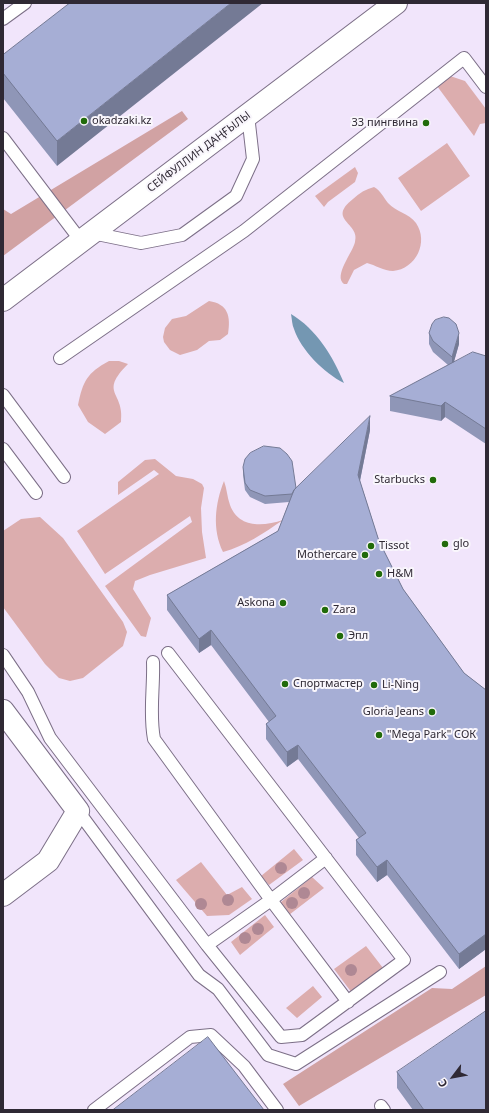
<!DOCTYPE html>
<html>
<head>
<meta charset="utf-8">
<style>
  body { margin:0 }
  #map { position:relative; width:489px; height:1113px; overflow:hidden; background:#f1e5fb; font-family:"Noto Sans",sans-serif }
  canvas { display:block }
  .frame { position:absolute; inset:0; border:4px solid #2f2934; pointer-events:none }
  .north { position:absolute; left:433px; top:1057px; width:40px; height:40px; -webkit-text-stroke:3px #f9f6fc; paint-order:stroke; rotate:238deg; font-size:11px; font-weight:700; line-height:16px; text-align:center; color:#2f2934 }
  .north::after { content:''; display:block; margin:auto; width:14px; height:18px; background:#2f2934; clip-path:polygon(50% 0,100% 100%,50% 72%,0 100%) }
</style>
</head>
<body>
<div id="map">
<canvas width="489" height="1113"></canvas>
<div class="frame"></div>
<div class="north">С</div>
</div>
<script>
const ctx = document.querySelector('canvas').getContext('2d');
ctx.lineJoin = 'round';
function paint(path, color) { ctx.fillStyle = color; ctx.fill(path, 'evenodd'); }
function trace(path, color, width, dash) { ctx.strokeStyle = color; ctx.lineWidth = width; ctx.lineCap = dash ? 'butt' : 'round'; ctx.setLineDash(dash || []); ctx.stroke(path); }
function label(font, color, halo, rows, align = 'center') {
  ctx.font = font + ' "Noto Sans",sans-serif'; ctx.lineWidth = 4; ctx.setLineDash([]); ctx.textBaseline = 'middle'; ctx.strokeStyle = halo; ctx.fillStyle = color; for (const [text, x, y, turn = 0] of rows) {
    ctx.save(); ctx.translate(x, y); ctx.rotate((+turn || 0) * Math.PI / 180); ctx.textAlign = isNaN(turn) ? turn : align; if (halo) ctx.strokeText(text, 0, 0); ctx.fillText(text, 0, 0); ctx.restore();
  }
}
const green = new Path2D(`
  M450,76L465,81L486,109V123L480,124L474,136L437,86Z
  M447,143L470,176L421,211L398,178Z
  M355,167L358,173L355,182L328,202L324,207L315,196Z
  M374,187C381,191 383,197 388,203C396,212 409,213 416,223C429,242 416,269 393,271C384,271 375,265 367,263L354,270L347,284H344C333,276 353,252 355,242C361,223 326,220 353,199C359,193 366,189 374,187Z
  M209,301C228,304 231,316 228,334L220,340L209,341L197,350L180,355L170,350L164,342L163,337L165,328L172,319L186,316Z
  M109,361H119L128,364C98,394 125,391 121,422L105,434L88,422L78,405C83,381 87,373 109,361Z
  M155,459L176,476L193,479L202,484L204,488L201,508L202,532L206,558L150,575L135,581L133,589L151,618L146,637L141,636L105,586L192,522L190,516L105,574L77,531L159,474L154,470L118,495V482L145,460Z
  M224,481C227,489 227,497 230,505C239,529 264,526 283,520C264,533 245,546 223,552C212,529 215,504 224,481Z
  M40,517L63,538L123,622L127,632L123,646L83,678L70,681L59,678L45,664L3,607V531L21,519Z
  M294,849L303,860L269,885L261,876Z
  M201,862L227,895L242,887L252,899L229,915L207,916L176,880Z
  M312,877L324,888L285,918L276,906Z
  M265,915L274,927L240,955L231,942Z
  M366,946L383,968L352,993L334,969Z
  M313,986L322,997L297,1018L286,1008Z`);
const forest = new Path2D(`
  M182,111L188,119L3,256V209L11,214Z
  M486,966V995L299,1106L283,1084L432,988L452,989Z`);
const water = new Path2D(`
  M291,314C316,329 333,356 344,383C324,373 301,350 294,329C292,325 292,319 291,314Z`);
const service = new Path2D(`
  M3,19L25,3
  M3,138L81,241
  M92,233L141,243L182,235L236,196L253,159L248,115
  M60,358L244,231L464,58L486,87
  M3,395L64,477
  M3,449L36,493
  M168,653L404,960L302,1035L281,1037L207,945L271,900L326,858
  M3,655L28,692L50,738L207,945
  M153,662C154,688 149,713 154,739L271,900L348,1002
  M78,811L199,975L218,989L268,1055L296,1064L440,972
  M381,1106L384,1110
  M94,1110L190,1037L211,1035L244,1066L277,1110`);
const minor = new Path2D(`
  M3,711L78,811L48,861L3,895`);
const secondary = new Path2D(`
  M3,300L396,3`);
const trees = [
  [281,868],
  [304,893],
  [228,900],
  [292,903],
  [201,904],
  [258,929],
  [245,938],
  [351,970]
];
const wall = new Path2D(`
  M70,3L57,166L3,98V55Z
  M429,333L459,344L454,362L486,356V444L445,417L441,421L390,411V396L448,365L433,352L429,344Z
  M370,430L360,481L379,541L403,589L464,673L486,690V949L459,969L387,875L377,882L356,855V840L359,838L298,759L287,767L266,739V724L269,722L211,645L199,653L167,610V595L278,531L289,502L265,504L250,497L245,490L243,475V467L296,488Z
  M397,1072L486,1110H413L397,1088Z`);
const shadedWall = new Path2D(`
  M231,3H263L57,166V141Z
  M459,333V344L452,368V357Z
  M445,402V417L441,421V406Z
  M370,416V430L358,490V475Z
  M211,630V645L199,653V639Z
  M298,745V759L287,767V752Z
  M387,860V875L377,882V867Z
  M486,934V949L459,969V954Z`);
const building = new Path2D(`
  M70,3H231L57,141L3,73V55Z
  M444,317L449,318L456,324L459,333L452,357L433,341L429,333L432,324L435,320Z
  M473,352L486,356V429L445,402L441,406L390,396Z
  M370,416L358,475L379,541L403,589L464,673L486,690V934L459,954L387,860L377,867L356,840L366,833L298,745L287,752L266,724L276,716L211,630L199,639L167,595L278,531L294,490Z
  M264,446L280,448L287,454L292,461L296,488L294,490L292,494L265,496L250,490L245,483L243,467L245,459L250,453Z
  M486,1011V1110H424L397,1072Z
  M208,1037L264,1110H113Z`);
const markers = [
  [84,121,4,"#216b0a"],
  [426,123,4,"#216b0a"],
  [433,480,4,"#216b0a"],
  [445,544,4,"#216b0a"],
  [371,546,4,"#216b0a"],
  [365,555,4,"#216b0a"],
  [379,574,4,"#216b0a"],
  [283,603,4,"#216b0a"],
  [325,610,4,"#216b0a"],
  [340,636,4,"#216b0a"],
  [285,684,4,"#216b0a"],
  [374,685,4,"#216b0a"],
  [432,712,4,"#216b0a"],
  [379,735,4,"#216b0a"]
];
const poiNames = [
  ["okadzaki.kz",92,121],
  ["33 пингвина",418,123,"right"],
  ["Starbucks",425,480,"right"],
  ["glo",453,544],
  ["Tissot",379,546],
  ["Mothercare",357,555,"right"],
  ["H&M",387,574],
  ["Askona",275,603,"right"],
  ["Zara",333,610],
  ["Эпл",348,636],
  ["Спортмастер",293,684],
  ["Li-Ning",382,685],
  ["Gloria Jeans",424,712,"right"],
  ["\"Mega Park\" СОК",387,735]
];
const streetNames = [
  ["СЕЙФУЛЛИН ДАҢҒЫЛЫ",199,152,-37]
];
paint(green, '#dcadae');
paint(forest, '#d1a2a3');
paint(water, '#7497b2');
trace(service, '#7c6f87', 14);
trace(minor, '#7c6f87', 24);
trace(secondary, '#7c6f87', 24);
trace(service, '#fff', 12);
trace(minor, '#fff', 22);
trace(secondary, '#fff', 22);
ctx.fillStyle = '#af8894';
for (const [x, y] of trees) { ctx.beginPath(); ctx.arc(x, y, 6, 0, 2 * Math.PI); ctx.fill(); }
paint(wall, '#8f96b7');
paint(shadedWall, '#747a95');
paint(building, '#a6aed5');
trace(building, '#747a95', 1);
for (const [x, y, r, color] of markers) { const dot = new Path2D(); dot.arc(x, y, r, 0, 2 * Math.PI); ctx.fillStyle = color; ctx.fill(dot); trace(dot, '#f9f6fc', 1.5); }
label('11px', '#2f2934', '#f9f6fc', poiNames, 'left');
label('11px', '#2f2934', '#f9f6fc', streetNames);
</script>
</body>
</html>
